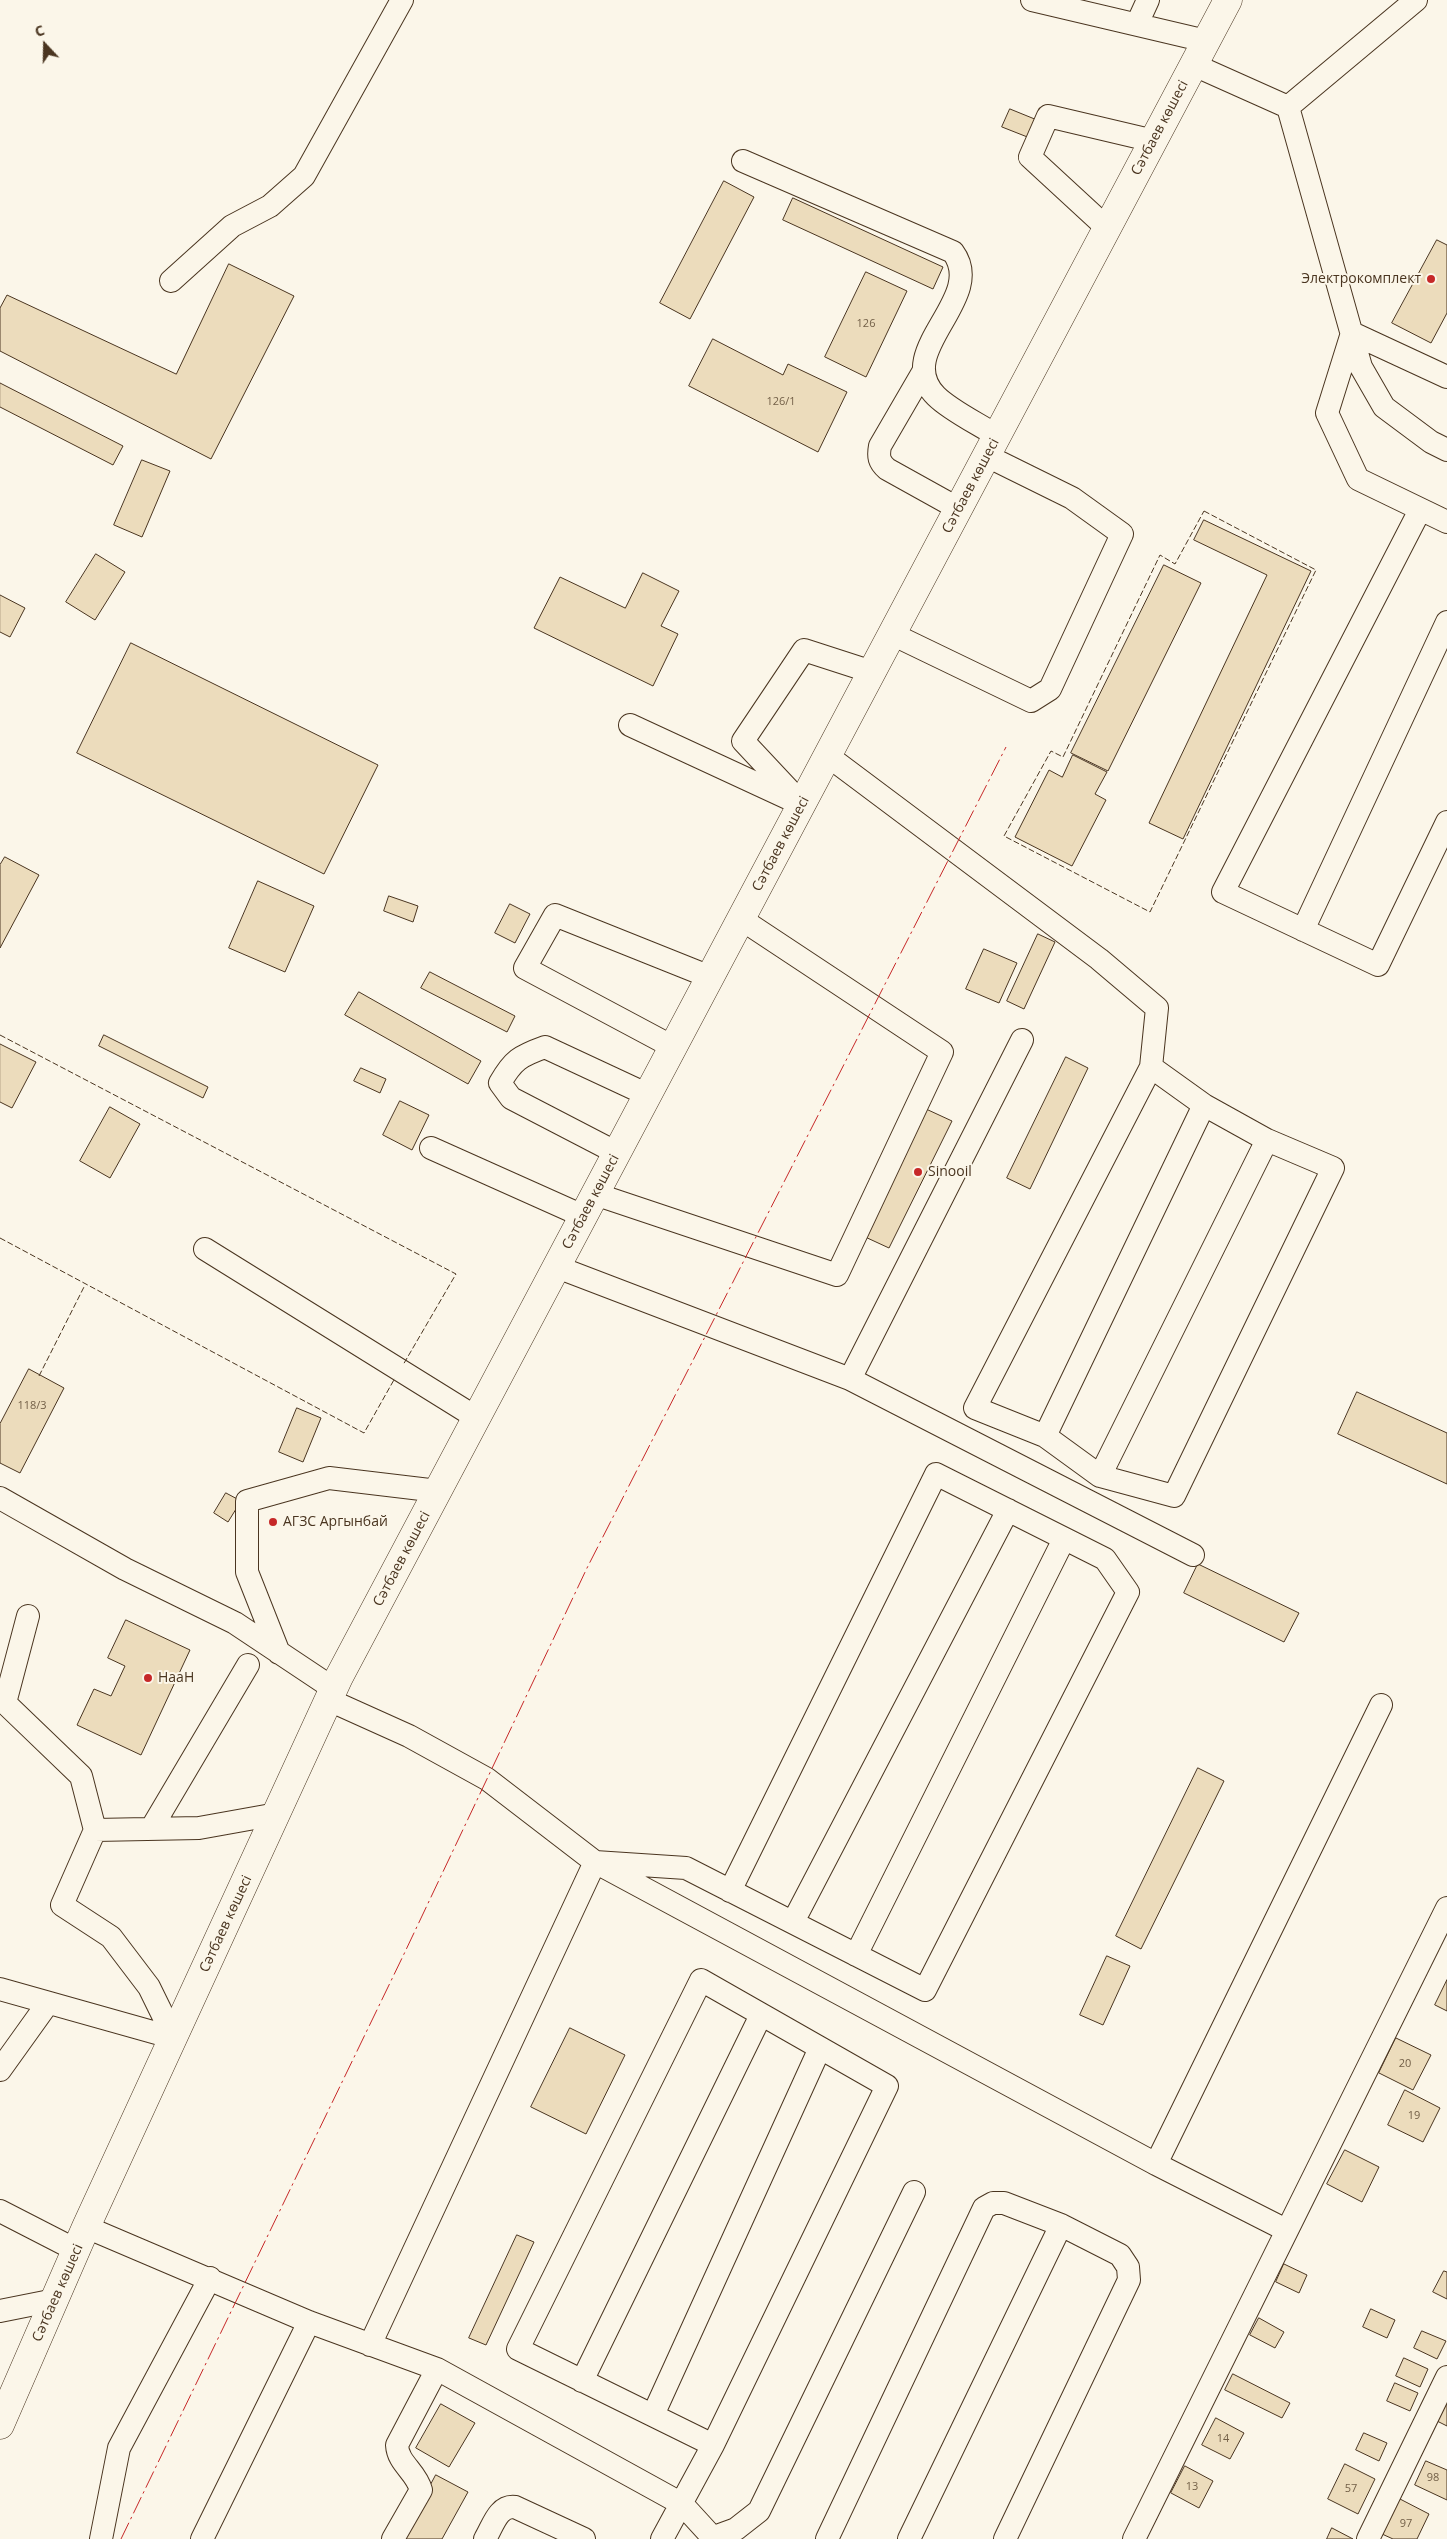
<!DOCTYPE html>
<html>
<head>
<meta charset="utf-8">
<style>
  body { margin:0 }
  #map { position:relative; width:1447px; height:2539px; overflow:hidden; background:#fbf6e9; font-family:"Open Sans",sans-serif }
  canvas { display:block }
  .north { position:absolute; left:20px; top:20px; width:50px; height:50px; -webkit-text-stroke:4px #fbf6e9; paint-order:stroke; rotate:339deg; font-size:14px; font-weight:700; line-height:20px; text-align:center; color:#4a3520 }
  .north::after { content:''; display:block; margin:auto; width:18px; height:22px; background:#4a3520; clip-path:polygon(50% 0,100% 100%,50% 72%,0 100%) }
</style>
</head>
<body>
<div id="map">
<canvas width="1447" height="2539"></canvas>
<div class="north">С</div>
</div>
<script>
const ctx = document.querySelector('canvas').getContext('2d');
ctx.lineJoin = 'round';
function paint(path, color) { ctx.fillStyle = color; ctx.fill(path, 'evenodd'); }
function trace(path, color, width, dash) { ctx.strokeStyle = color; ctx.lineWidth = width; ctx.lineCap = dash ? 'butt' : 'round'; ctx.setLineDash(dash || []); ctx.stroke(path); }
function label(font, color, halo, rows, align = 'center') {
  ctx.font = font + ' "Open Sans",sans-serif'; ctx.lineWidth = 4; ctx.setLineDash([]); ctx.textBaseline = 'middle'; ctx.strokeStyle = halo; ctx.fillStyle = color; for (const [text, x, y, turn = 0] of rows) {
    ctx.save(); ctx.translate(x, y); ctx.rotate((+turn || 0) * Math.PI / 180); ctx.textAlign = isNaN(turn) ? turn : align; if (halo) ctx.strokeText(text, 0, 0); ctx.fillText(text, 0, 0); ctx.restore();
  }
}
const building = new Path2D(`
  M1010,109L1042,122L1035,140L1002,127Z
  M724,181L754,197L690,319L660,303Z
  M793,198L943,267L933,289L783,220Z
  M1437,240L1447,245V313L1431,343L1392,323Z
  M229,264L294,296L211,459L0,351V308L7,295L176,374Z
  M866,272L907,291L866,377L825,357Z
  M713,339L783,375L788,364L847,392L818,452L689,386Z
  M0,383L123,446L113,465L0,407Z
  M142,460L170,471L142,537L114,525Z
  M1204,520L1311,571L1183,839L1149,823L1267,575L1194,540Z
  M96,554L125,572L95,620L66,602Z
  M1164,565L1201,583L1108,771L1071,753Z
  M643,573L679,591L661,626L678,634L653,686L534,628L560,577L625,608Z
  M0,595L25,608L10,637L0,632Z
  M131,643L378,765L324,874L77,753Z
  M1073,755L1107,772L1095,794L1106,800L1072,866L1015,837L1049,770L1062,777Z
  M5,857L39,875L0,948V865Z
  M258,881L314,906L285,972L229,948Z
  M389,896L418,906L413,922L384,911Z
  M510,904L530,914L515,943L495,933Z
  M1038,934L1055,942L1024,1009L1007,1001Z
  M984,949L1017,963L999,1003L966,989Z
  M430,972L515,1016L507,1032L421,988Z
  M359,992L481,1061L468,1084L345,1015Z
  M104,1035L208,1087L203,1098L99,1046Z
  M0,1044L36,1062L12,1108L0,1102Z
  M1066,1057L1088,1068L1030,1189L1007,1178Z
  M361,1068L386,1079L380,1093L354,1081Z
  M400,1101L429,1115L412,1150L383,1135Z
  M110,1107L140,1124L110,1178L80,1161Z
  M926,1109L952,1121L889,1248L863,1236Z
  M29,1369L64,1388L20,1473L0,1463V1424Z
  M1357,1392L1447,1433V1484L1338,1434Z
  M297,1408L321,1418L303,1462L279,1452Z
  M226,1493L241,1501L228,1522L214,1513Z
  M1198,1564L1299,1613L1284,1642L1184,1593Z
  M126,1620L190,1650L141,1755L77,1725L94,1689L111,1696L125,1666L108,1658Z
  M1198,1768L1224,1781L1141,1949L1116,1936Z
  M1107,1956L1130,1966L1103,2025L1080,2015Z
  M1447,1980V2011L1435,2005Z
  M570,2028L625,2055L586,2134L531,2107Z
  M1396,2038L1431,2055L1413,2090L1379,2073Z
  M1405,2090L1440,2108L1423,2142L1388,2125Z
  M1345,2150L1379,2167L1362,2202L1327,2184Z
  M517,2235L534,2242L486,2345L469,2338Z
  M1284,2264L1307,2275L1299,2293L1276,2282Z
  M1444,2271L1447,2272V2299L1433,2292Z
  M1371,2309L1395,2320L1387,2338L1363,2327Z
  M1259,2318L1284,2332L1275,2348L1250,2335Z
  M1422,2331L1446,2341L1437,2359L1414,2348Z
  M1404,2358L1428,2369L1420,2387L1396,2376Z
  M1233,2374L1290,2403L1282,2418L1225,2390Z
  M1395,2383L1418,2393L1410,2411L1387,2401Z
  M1447,2400V2426L1437,2421Z
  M441,2404L475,2423L449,2467L416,2448Z
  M1216,2418L1244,2433L1230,2459L1202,2445Z
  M1364,2433L1387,2443L1379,2461L1356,2450Z
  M1426,2461L1447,2470V2500L1415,2485Z
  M1345,2464L1375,2479L1358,2514L1328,2499Z
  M1185,2466L1213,2481L1199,2508L1171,2493Z
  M436,2475L468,2492L442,2539H402Z
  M1400,2499L1429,2514L1417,2539H1393L1382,2534Z
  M1332,2528L1353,2539H1327Z`);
const minor = new Path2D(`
  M1032,0L1206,41
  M1137,24L1148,0
  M1194,65L1288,107
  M1288,107L1361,367L1384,407L1431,442L1447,450
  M1288,107L1416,0
  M743,161L953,252C988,299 891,351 936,396C951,411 979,424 997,436
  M1107,228L1030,157L1048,116L1154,141
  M171,281L232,226L270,206L304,176L402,0
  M923,372L880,446C878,457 879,462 887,469L959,509
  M1447,377L1352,333L1327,413L1358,479L1447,522
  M1420,510L1223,892L1378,965L1447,822
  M892,634L1031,701L1050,689L1122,534L1072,498L987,456
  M630,725L792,800
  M828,756L1099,959L1157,1008L1151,1067
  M802,804L743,741L804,650L872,672
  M1303,930L1447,622
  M673,1047L525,968L555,915L710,977
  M431,1148L583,1216
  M617,1153L511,1098L500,1083C513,1060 520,1056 545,1047L648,1095
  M595,1194L837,1275L942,1052L741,919
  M205,1249L477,1418
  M557,1267L850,1379L1022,1040
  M850,1379L1193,1555
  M1045,1436L975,1408L1151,1067L1204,1105
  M1100,1476L1045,1436L1204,1105L1267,1140L1333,1168L1174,1496L1100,1476L1267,1140
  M0,1498L125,1569L235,1623L334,1689
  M28,1616L5,1703L81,1776L95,1830
  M279,1653L247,1572V1501L329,1478L438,1491
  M329,1700L409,1736L487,1779L595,1862L686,1868L925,1990L1128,1592L1105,1559L936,1474L730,1891
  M151,1829L248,1665
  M793,1922L1008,1510
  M856,1955L1064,1539
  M0,1989L174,2038L149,1987L111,1937L62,1905L95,1830L199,1828L277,1814
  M0,2070L48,2003
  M1156,2164L1381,1705
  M0,2211L76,2250
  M86,2227L309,2322L437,2369L682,2504L714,2539
  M0,2311L55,2300
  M370,2345L595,1862L1156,2164L1286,2230
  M582,2381L761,2015
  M653,2415L820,2048
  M714,2537L736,2529L759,2511L914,2192
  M101,2539L119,2448L210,2278
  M202,2539L309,2322
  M393,2539L421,2490C416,2471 398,2464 397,2445L437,2369
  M485,2539C493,2526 498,2505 515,2507L584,2539
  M662,2539L713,2445L887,2086L701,1980L518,2349L713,2445
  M827,2539L984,2208L993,2203H1004L1061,2225L1120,2255L1128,2267L1129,2280L1005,2539
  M909,2539L1061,2225
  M1134,2539L1447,1908
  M1368,2539L1447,2377`);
const major = new Path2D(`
  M0,2425L86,2227L339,1677L1228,0`);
const fence = new Path2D(`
  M1204,511L1316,570L1150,912L1004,836L1051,751L1063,757L1160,555L1175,564Z
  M0,1035L456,1274L403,1365
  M0,1238L364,1433L395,1378
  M39,1376L85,1285`);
const power = new Path2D(`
  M121,2539L404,1954L587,1568L1006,747`);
const markers = [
  [1431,279,5,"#c62828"],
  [918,1172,5,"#c62828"],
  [273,1522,5,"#c62828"],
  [148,1678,5,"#c62828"]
];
const numberNames = [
  ["126",866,324],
  ["126/1",781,402],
  ["118/3",32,1406],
  ["20",1405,2064],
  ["19",1414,2116],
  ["14",1223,2439],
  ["98",1433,2478],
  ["13",1192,2487],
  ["57",1351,2489],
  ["97",1406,2524]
];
const streetNames = [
  ["Сәтбаев көшесі",1160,128,-62],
  ["Сәтбаев көшесі",971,486,-62],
  ["Сәтбаев көшесі",781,844,-62],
  ["Сәтбаев көшесі",591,1202,-62],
  ["Сәтбаев көшесі",402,1559,-62],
  ["Сәтбаев көшесі",226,1924,-65],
  ["Сәтбаев көшесі",58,2293,-66]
];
const poiNames = [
  ["Электрокомплект",1421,279,"right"],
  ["Sinooil",928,1172],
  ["АГЗС Аргынбай",283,1522],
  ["НааН",158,1678]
];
paint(building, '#ecdcbc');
trace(building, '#4a3520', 1);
trace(minor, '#4a3520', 24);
trace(major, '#4a3520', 29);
trace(minor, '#fbf6e9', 22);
trace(major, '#fbf6e9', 28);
trace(fence, '#4a3520', 1, [6, 2.5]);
trace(power, '#c62828', 1, [18, 4, 2.5, 4]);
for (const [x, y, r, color] of markers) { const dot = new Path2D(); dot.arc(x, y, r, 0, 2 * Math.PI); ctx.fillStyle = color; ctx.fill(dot); trace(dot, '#fbf6e9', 2); }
label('11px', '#725f47', null, numberNames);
label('14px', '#4a3520', '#fbf6e9', streetNames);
label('14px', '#4a3520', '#fbf6e9', poiNames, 'left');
</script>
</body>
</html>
